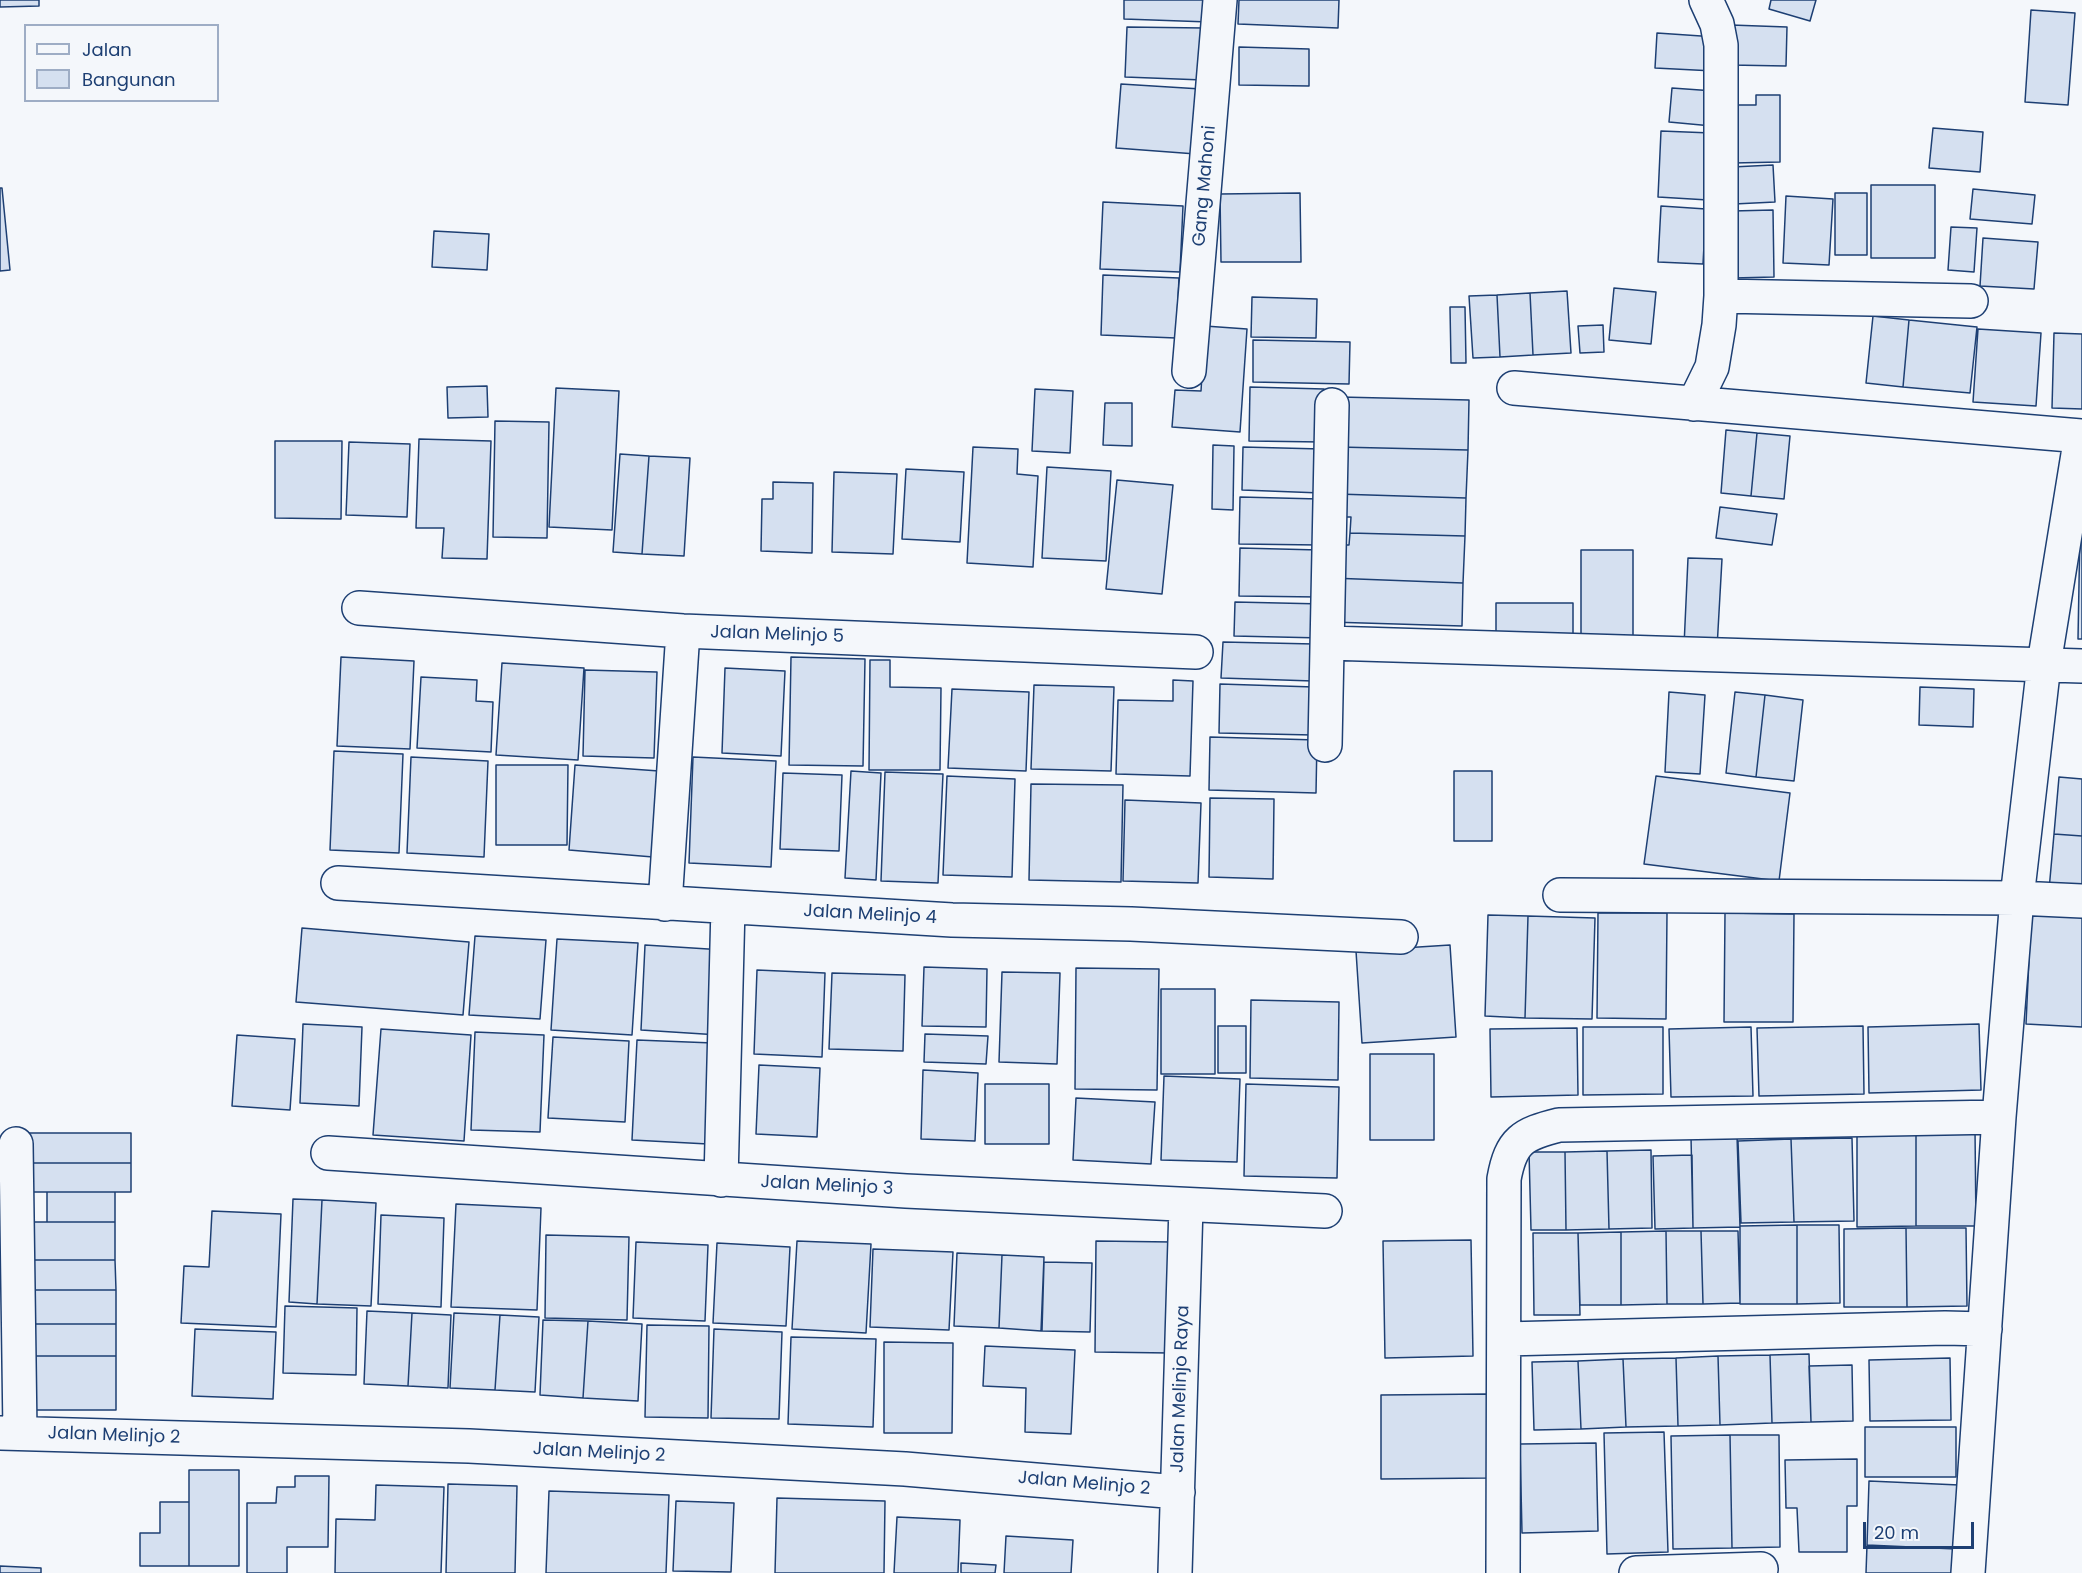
<!DOCTYPE html>
<html>
<head>
<meta charset="utf-8">
<style>
  body { margin:0 }
  #map { position:relative; width:2082px; height:1573px; overflow:hidden; background:#f4f7fb; font-family:Poppins,sans-serif }
  canvas { display:block }
  .legend { position:absolute; left:24px; top:24px; width:195px; height:78px; box-sizing:border-box; background:#f4f7fb; border:2px solid #9eadc5; margin:0; padding:8px 10px; list-style:none; font-size:18px; color:#1d3f73 }
  .legend li { display:flex; align-items:center; gap:12px; height:30px }
  .legend b { width:30px; border:2px solid #9eadc5 }
  .scale { position:absolute; left:1863px; top:1522px; width:111px; height:27px; box-sizing:border-box; border:3px solid #1d3f73; border-top:0; padding-left:8px; font-size:18px; line-height:21px; white-space:nowrap; color:#1d3f73; -webkit-text-stroke:4px #f4f7fb; paint-order:stroke }
</style>
</head>
<body>
<div id="map">
<canvas width="2082" height="1573"></canvas>
<ul class="legend">
<li><b style="height:8px;background:#f4f7fb"></b>Jalan</li>
<li><b style="height:16px;background:#d5e0f0"></b>Bangunan</li>
</ul>
<div class="scale">20 m</div>
</div>
<script>
const ctx = document.querySelector('canvas').getContext('2d');
ctx.lineJoin = 'round';
function paint(path, color) { ctx.fillStyle = color; ctx.fill(path, 'evenodd'); }
function trace(path, color, width, dash) { ctx.strokeStyle = color; ctx.lineWidth = width; ctx.lineCap = dash ? 'butt' : 'round'; ctx.setLineDash(dash || []); ctx.stroke(path); }
function label(font, color, halo, rows, align = 'center') {
  ctx.font = font + ' Poppins,sans-serif'; ctx.lineWidth = 4.5; ctx.setLineDash([]); ctx.textBaseline = 'middle'; ctx.strokeStyle = halo; ctx.fillStyle = color; for (const [text, x, y, turn = 0] of rows) {
    ctx.save(); ctx.translate(x, y); ctx.rotate((+turn || 0) * Math.PI / 180); ctx.textAlign = isNaN(turn) ? turn : align; if (halo) ctx.strokeText(text, 0, 0); ctx.fillText(text, 0, 0); ctx.restore();
  }
}
const building = new Path2D(`
  M0,0H39V6L0,7Z
  M1124,0H1210L1209,22L1124,19Z
  M1239,0H1339L1338,28L1238,24Z
  M1771,0H1816L1810,21L1769,9Z
  M2031,10L2075,13L2068,105L2025,102Z
  M1731,25L1787,27L1786,66L1730,65Z
  M1127,27L1204,28L1203,80L1125,77Z
  M1657,33L1716,37L1714,71L1655,68Z
  M1239,47L1309,49V86L1239,85Z
  M1121,84L1201,89L1196,154L1116,148Z
  M1672,88L1714,91L1712,126L1669,122Z
  M1756,95H1780V162L1733,163V105H1756Z
  M1933,128L1983,132L1980,172L1929,168Z
  M1661,131L1711,133L1708,200L1658,197Z
  M1773,165L1775,202L1734,204L1732,167Z
  M1871,185H1935V258H1871Z
  M0,188H2L10,270L0,271Z
  M1973,189L2035,195L2032,224L1970,219Z
  M1300,193L1301,262H1221L1220,194Z
  M1835,193H1867V255H1835Z
  M1786,196L1833,199L1829,265L1783,263Z
  M1103,202L1183,206L1180,272L1100,269Z
  M1661,206L1706,209L1703,264L1658,262Z
  M1773,210L1774,277L1733,278L1732,211Z
  M1951,227L1977,228L1974,272L1948,270Z
  M434,231L489,234L487,270L432,267Z
  M1983,238L2038,242L2034,289L1980,286Z
  M1103,275L1179,278L1176,338L1101,335Z
  M1614,288L1656,292L1651,344L1609,340Z
  M1567,291L1571,353L1533,355L1530,293Z
  M1530,293L1533,355L1500,357L1497,295Z
  M1497,295L1500,357L1473,358L1469,296Z
  M1252,297L1317,299L1316,338L1251,337Z
  M1450,307H1465L1466,363H1451Z
  M1873,316L1909,320L1903,387L1866,383Z
  M1909,320L1977,327L1970,393L1903,387Z
  M1603,325L1604,352L1580,353L1578,326Z
  M1205,326L1247,329L1240,432L1172,427L1175,390L1201,391Z
  M1978,329L2041,333L2036,406L1973,402Z
  M2054,333L2082,334V409L2052,408Z
  M1253,340L1350,342L1349,384L1253,382Z
  M487,386L488,417L448,418L447,387Z
  M1250,387L1324,389L1322,442L1249,441Z
  M556,388L619,391L612,530L549,527Z
  M1035,389L1073,391L1070,453L1032,451Z
  M1340,397L1469,400L1468,450L1338,447Z
  M1105,403H1132V446L1103,445Z
  M495,421L549,422L547,538L493,537Z
  M1726,430L1757,433L1751,496L1721,493Z
  M1757,433L1790,436L1784,499L1751,496Z
  M419,439L491,441L487,559L442,558L444,528H416Z
  M275,441H342L341,519L275,518Z
  M349,442L410,444L407,517L346,515Z
  M1213,445L1234,446L1233,510L1212,509Z
  M973,447L1018,449L1017,474L1038,476L1033,567L967,563Z
  M1243,447L1321,449V493L1242,490Z
  M1338,447L1468,450L1466,498L1337,494Z
  M620,454L649,456L642,554L613,552Z
  M649,456L690,458L684,556L642,554Z
  M1047,467L1111,471L1106,561L1042,558Z
  M906,469L964,472L960,542L902,539Z
  M834,472L897,474L893,554L832,552Z
  M1117,480L1173,485L1162,594L1106,589Z
  M773,482L813,483L812,553L761,551L762,499H773Z
  M1337,494L1466,498L1465,536L1350,533L1351,517H1336Z
  M1240,497L1319,499V545L1239,544Z
  M1720,507L1777,514L1772,545L1716,538Z
  M2080,529H2082V639H2078Z
  M1350,533L1465,536L1463,583L1331,578L1332,545H1349Z
  M1240,548L1319,550L1318,597L1239,596Z
  M1581,550H1633V637H1581Z
  M1688,558L1722,559L1717,648L1684,646Z
  M1331,578L1463,583L1462,626L1330,622Z
  M1235,602L1323,604L1322,638L1234,636Z
  M1496,603H1573V645H1496Z
  M1223,642L1314,644L1313,681L1221,678Z
  M341,657L414,661L410,749L337,746Z
  M791,657L865,659L863,766L789,765Z
  M870,660H890V687L941,688L940,770H869Z
  M502,663L584,668L578,760L496,755Z
  M725,668L785,671L781,756L722,753Z
  M585,670L657,672L654,758L583,756Z
  M421,677L477,680L476,701L493,702L491,752L417,748Z
  M1173,680L1193,681L1190,776L1116,774L1118,700L1173,701Z
  M1220,684L1314,687L1313,735L1219,733Z
  M1034,685L1114,687L1111,771L1031,769Z
  M1920,687L1974,689L1973,727L1919,725Z
  M952,689L1029,692L1026,771L948,768Z
  M1669,692L1705,695L1700,774L1665,772Z
  M1735,692L1765,695L1756,777L1726,773Z
  M1765,695L1803,700L1794,781L1756,777Z
  M1210,737L1317,740L1316,793L1209,790Z
  M334,751L403,754L399,853L330,850Z
  M411,757L488,761L484,857L407,853Z
  M693,757L776,761L771,867L689,863Z
  M496,765H568L567,845H496Z
  M575,765L659,771L653,857L569,850Z
  M851,771L881,773L876,880L845,878Z
  M1454,771H1492V841H1454Z
  M885,772L943,774L938,883L881,881Z
  M783,773L842,775L839,851L780,849Z
  M947,776L1015,779L1012,877L943,875Z
  M1656,776L1790,793L1779,881L1644,864Z
  M2059,777L2082,779V836L2054,834Z
  M1031,784L1123,785L1121,882L1029,880Z
  M1210,798L1274,799L1273,879L1209,877Z
  M1125,800L1201,803L1198,883L1123,881Z
  M2054,834L2082,836V892L2049,890Z
  M1598,913H1667L1666,1019L1597,1018Z
  M1725,913L1794,914L1793,1022H1724Z
  M1488,915L1528,916L1525,1018L1485,1016Z
  M2031,915L2082,917V1027L2026,1024Z
  M1528,916L1595,918L1592,1019L1525,1018Z
  M302,928L469,942L463,1015L296,1002Z
  M475,936L546,940L540,1019L469,1015Z
  M557,939L638,943L632,1035L551,1030Z
  M645,945L724,950L719,1035L641,1030Z
  M1450,945L1456,1037L1362,1043L1356,951Z
  M924,967L987,969L986,1027L922,1026Z
  M1076,968L1159,969L1157,1090L1075,1089Z
  M757,970L825,973L822,1057L754,1054Z
  M1002,972L1060,973L1057,1064L999,1062Z
  M832,973L905,975L903,1051L829,1049Z
  M1161,989H1215V1074H1161Z
  M1251,1000L1339,1002L1338,1080L1250,1078Z
  M303,1024L362,1027L359,1106L300,1103Z
  M1979,1024L1981,1090L1869,1093L1868,1027Z
  M1218,1026H1246V1073H1218Z
  M1863,1026L1864,1094L1759,1096L1757,1028Z
  M1583,1027H1663V1094L1583,1095Z
  M1751,1027L1753,1096L1671,1097L1669,1029Z
  M1577,1028L1578,1095L1491,1097L1490,1029Z
  M381,1029L471,1035L464,1141L373,1135Z
  M475,1032L544,1035L540,1132L471,1130Z
  M925,1034L988,1036L986,1064L924,1062Z
  M237,1035L295,1039L290,1110L232,1106Z
  M553,1037L629,1041L625,1122L548,1118Z
  M637,1040L713,1043L708,1144L632,1140Z
  M1370,1054H1434V1140H1370Z
  M759,1065L820,1068L817,1137L756,1134Z
  M923,1070L978,1073L975,1141L921,1139Z
  M1164,1076L1240,1079L1237,1162L1161,1160Z
  M985,1084H1049V1144H985Z
  M1246,1084L1339,1087L1337,1178L1244,1176Z
  M1076,1098L1155,1102L1151,1164L1073,1160Z
  M1975,1130L1976,1226H1916V1131Z
  M1916,1131V1226L1857,1227V1132Z
  M28,1133H131V1163H28Z
  M1737,1136L1740,1227L1693,1228L1691,1137Z
  M1852,1138L1854,1221L1794,1222L1791,1139Z
  M1791,1139L1794,1222L1741,1223L1738,1141Z
  M1651,1150L1652,1228L1609,1229L1607,1151Z
  M1607,1151L1609,1229L1566,1230L1565,1152Z
  M1529,1152H1565L1566,1230H1531Z
  M1692,1155L1693,1228L1655,1229L1653,1156Z
  M28,1163H131V1192H28Z
  M47,1192H115V1222H47Z
  M293,1199L322,1200L317,1304L289,1302Z
  M322,1200L376,1203L371,1306L317,1304Z
  M456,1204L541,1208L537,1310L451,1307Z
  M212,1211L281,1214L276,1327L181,1323L184,1266L209,1267Z
  M381,1215L444,1218L441,1307L378,1304Z
  M30,1222H115V1260H30Z
  M1797,1225V1304H1740V1226Z
  M1797,1225H1839L1840,1303L1797,1304Z
  M1906,1228H1966L1967,1306L1907,1307Z
  M1906,1228L1907,1307H1844V1229Z
  M1666,1231L1667,1304L1621,1305V1232Z
  M1666,1231H1701L1703,1304H1667Z
  M1701,1231H1738L1740,1303L1703,1304Z
  M1621,1232V1305H1580L1578,1233Z
  M1533,1233H1578L1580,1315H1534Z
  M546,1235L629,1237L627,1320L545,1318Z
  M1471,1240L1473,1356L1385,1358L1383,1241Z
  M797,1241L871,1244L866,1333L792,1329Z
  M1096,1241L1172,1242L1170,1353L1095,1352Z
  M636,1242L708,1245L705,1321L633,1318Z
  M717,1243L790,1247L786,1326L713,1323Z
  M873,1249L953,1252L949,1330L870,1327Z
  M957,1253L1002,1255L999,1328L954,1326Z
  M1002,1255L1044,1257L1041,1331L999,1328Z
  M30,1260H115L116,1290H30Z
  M1044,1262L1092,1263L1090,1332L1042,1331Z
  M30,1290H116V1324H30Z
  M285,1306L357,1308L356,1375L283,1373Z
  M367,1311L412,1313L408,1386L364,1384Z
  M412,1313L451,1315L448,1388L408,1386Z
  M454,1313L500,1315L495,1390L450,1388Z
  M500,1315L539,1317L535,1392L495,1390Z
  M543,1320L588,1321L583,1398L540,1395Z
  M588,1321L642,1324L638,1401L583,1398Z
  M30,1324H116V1356H31Z
  M647,1325L709,1326L708,1418L645,1417Z
  M195,1329L276,1332L273,1399L192,1396Z
  M714,1329L782,1332L779,1419L711,1418Z
  M791,1337L876,1339L873,1427L788,1424Z
  M884,1342L953,1343L952,1433H884Z
  M985,1346L1075,1350L1071,1434L1025,1432L1026,1388L983,1386Z
  M1809,1354L1811,1422L1772,1423L1770,1355Z
  M1770,1355L1772,1423L1720,1425L1718,1356Z
  M31,1356H116V1410H31Z
  M1718,1356L1720,1425L1678,1426L1676,1358Z
  M1676,1358L1678,1426L1626,1427L1623,1359Z
  M1950,1358L1951,1420L1870,1421L1869,1360Z
  M1623,1359L1626,1427L1581,1429L1578,1361Z
  M1578,1361L1581,1429L1534,1430L1532,1362Z
  M1852,1365L1853,1421L1811,1422L1809,1366Z
  M1487,1394V1478L1381,1479V1395Z
  M1865,1427H1956V1477H1865Z
  M1664,1432L1668,1552L1607,1554L1604,1433Z
  M1730,1435L1732,1548L1673,1549L1671,1436Z
  M1730,1435H1779L1780,1547L1732,1548Z
  M1596,1443L1598,1531L1522,1533L1520,1444Z
  M1857,1459V1506H1847V1552H1799L1797,1508H1786L1785,1460Z
  M189,1470H239V1566H189Z
  M295,1476H329L328,1547H287V1573H247V1503H276L277,1487H295Z
  M1869,1481L1959,1485L1956,1549L1867,1545Z
  M448,1484L517,1486L515,1573H446Z
  M376,1485L444,1487L441,1573H335L336,1519L375,1520Z
  M549,1491L669,1495L666,1573H546Z
  M777,1498L885,1501L884,1573H775Z
  M676,1501L734,1503L731,1572L673,1571Z
  M160,1502H189V1566H140V1533H160Z
  M897,1517L960,1520L958,1573H894Z
  M1006,1536L1073,1540L1071,1573H1004Z
  M1867,1545L1956,1549L1955,1573H1866Z
  M961,1563L996,1565L995,1573H961Z
  M0,1566L41,1568V1573H0Z`);
const street = new Path2D(`
  M1721,296L1971,301
  M1189,371L1220,0
  M1514,388L2082,436
  M1694,404L1712,367L1719,325L1721,296V45L1717,24L1706,0
  M359,608L683,631L1196,652
  M1328,643L2082,666
  M1325,745L1332,405
  M338,883L952,920L1131,924L1401,937
  M1560,895L2017,898L2082,901
  M665,904L683,631
  M16,1144L20,1433
  M328,1153L906,1191L1325,1211
  M721,1180L728,907
  M1505,1339L1945,1328L1985,1329
  M0,1433L469,1446L905,1469L1178,1492
  M1175,1573L1186,1206
  M1503,1573L1504,1179C1511,1140 1523,1134 1559,1125L1999,1117
  M1636,1573L1761,1569
  M1968,1573L1999,1117L2017,898L2044,664L2081,436`);
const streetNames = [
  ["Gang Mahoni",1205,186,-85],
  ["Jalan Melinjo 5",777,635,2],
  ["Jalan Melinjo 4",870,915,3],
  ["Jalan Melinjo 3",827,1186,3],
  ["Jalan Melinjo Raya",1181,1389,-88],
  ["Jalan Melinjo 2",114,1436,2],
  ["Jalan Melinjo 2",599,1453,3],
  ["Jalan Melinjo 2",1084,1484,5]
];
paint(building, '#d5e0f0');
trace(building, '#1d3f73', 1.5);
trace(street, '#1d3f73', 36);
trace(street, '#f4f7fb', 33);
label('18px', '#1d3f73', '#f4f7fb', streetNames);
</script>
</body>
</html>
